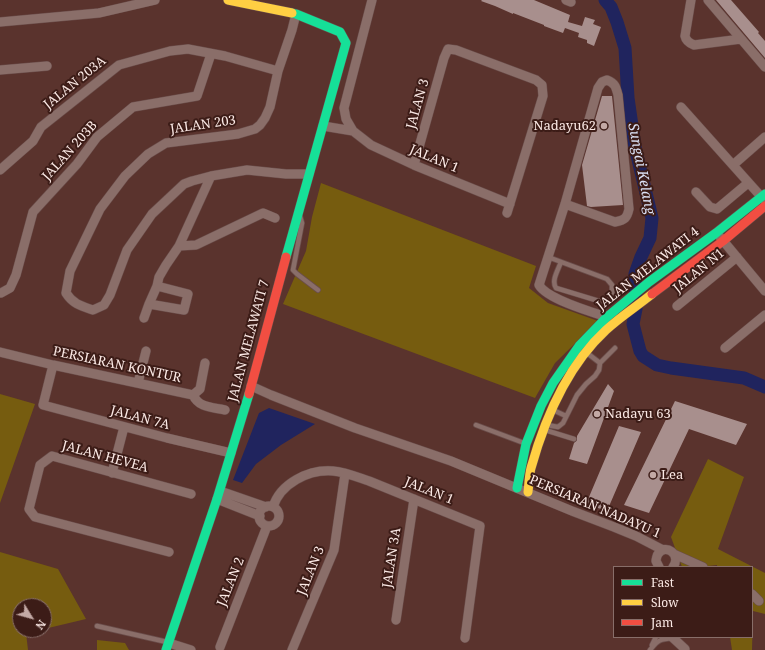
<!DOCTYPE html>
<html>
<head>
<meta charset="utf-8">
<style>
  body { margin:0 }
  #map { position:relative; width:765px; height:650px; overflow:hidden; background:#5a332d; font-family:"Noto Serif",serif }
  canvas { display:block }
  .legend { position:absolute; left:613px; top:566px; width:140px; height:72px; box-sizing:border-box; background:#3c1c17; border:1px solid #886e69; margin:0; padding:5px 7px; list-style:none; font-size:12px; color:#fbe9e5 }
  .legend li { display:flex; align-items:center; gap:8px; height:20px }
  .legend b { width:20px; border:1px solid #886e69 }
  .north { position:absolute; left:12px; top:598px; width:40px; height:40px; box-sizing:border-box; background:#3c1c17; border:1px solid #886e69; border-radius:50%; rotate:127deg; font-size:11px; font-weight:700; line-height:16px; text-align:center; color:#fbe9e5 }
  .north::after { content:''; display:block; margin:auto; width:14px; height:18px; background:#c3a9a5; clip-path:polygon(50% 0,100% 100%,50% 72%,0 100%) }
</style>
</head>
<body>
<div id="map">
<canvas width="765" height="650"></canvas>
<ul class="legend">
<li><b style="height:5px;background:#16e098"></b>Fast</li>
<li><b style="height:5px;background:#ffcf43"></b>Slow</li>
<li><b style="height:5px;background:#f24e42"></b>Jam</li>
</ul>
<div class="north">N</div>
</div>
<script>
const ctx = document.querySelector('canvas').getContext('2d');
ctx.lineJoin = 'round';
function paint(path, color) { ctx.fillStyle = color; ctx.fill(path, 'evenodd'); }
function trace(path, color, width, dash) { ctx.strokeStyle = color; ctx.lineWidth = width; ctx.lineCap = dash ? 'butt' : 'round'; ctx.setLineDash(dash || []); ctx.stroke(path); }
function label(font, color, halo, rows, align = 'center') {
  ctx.font = font + ' "Noto Serif",serif'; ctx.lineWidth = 4; ctx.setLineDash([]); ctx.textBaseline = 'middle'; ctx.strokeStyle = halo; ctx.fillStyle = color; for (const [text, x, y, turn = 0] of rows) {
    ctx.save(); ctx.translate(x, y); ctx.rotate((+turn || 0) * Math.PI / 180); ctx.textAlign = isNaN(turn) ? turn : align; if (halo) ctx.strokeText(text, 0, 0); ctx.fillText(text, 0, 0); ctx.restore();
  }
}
const green = new Path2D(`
  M321,183L536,266L529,288L548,303L598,321L555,363L535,398L283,304L306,251L312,217Z
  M0,394L35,404L0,503Z
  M708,459L744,477L718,549L765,573V614L753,611L752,650H732L730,637H752V567H717V565L699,567H682L671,537Z
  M0,552L58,569L86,619L44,629V606H20V630H39L26,633L28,650H0Z
  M97,640L125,643L129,650H97Z`);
const water = new Path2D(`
  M269,408L315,424L281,445L256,464L242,483L233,480L259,413Z`);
const river = new Path2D(`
  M605,0L611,7L617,22L625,48L628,98L635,147L652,218L650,238L641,257L635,274L636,309L633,324L640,351L643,356L657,365L671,368L744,378L765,387`);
const building = new Path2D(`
  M482,0H534L570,15L568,22L582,26L585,17L595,20L593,24L601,27L594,46L587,43V40L578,37L579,33L565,28L563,33L544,26V25L513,13V14L495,6L481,1Z
  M716,0H731L759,32L758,33L765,41V58Z
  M602,96H612L623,205L591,207L587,206L582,165Z
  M608,384L614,391L587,464L569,459L574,443L577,440V436Z
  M675,401L747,424L736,445L689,429L649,513L624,505Z
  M619,426L641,432L607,511L586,504Z`);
const lane = new Path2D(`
  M300,216L302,223L293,270L297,274L318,290
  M548,257L607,279L612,285V293L609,301L606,303L602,302L556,288C551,281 558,270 561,262
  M587,353L600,363
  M553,410L566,416
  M476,425L524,443
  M547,425L558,427L563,423L577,395L586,384L595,376L599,370L600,363L615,348
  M545,430L574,439
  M97,626L167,642
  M652,645L656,637
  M650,650C658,640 660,639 673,638`);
const street = new Path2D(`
  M372,0L344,108L346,119L353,131L371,145L414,165L510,204
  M566,0L571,2
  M691,0L685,36C686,41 689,43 694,45L741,39
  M708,0L765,67
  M296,14L292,30L278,71L270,107L265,118L260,125L255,129L238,134L166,143L148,154L125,176L100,209L70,271L66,293C73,304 81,306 93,310L104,305L110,295L127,250L152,214L184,184L192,181L211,176L247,170L286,174H309
  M0,22L99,13L155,0
  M0,70L47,66
  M681,107L765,201
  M323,126L353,131
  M414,165L444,58L448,49L456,50L536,80L542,85L543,96L507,213
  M733,165L765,137
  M0,170L33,141L41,127L119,65L170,51L188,49L225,56L278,71
  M696,192L710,207L717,209L748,183
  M565,204L615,222C625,220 627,218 629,209L618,95C616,87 615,83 607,80L602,82L598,88L565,204L539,285C547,299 591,312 607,317
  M720,237L765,291
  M179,246L196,245L263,213L275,218
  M1,293L10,288L16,275L33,212L77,164L97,137L133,107L197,96L211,54
  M149,304L184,310L188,294L157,286
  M677,306L737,257
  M144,318L149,304L157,286L159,277L166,265L179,246L211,176
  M725,348L765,315
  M0,352L53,365L193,395
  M53,365L43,405L167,438L231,453
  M138,383L146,351
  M251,386L271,395L355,428L451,461L572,511L614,527L636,536L663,550
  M193,395C199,408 212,407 225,410
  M193,395L200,389L205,363
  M112,473L124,427
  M220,491L266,507
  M217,499L260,516
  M259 516a10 10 0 1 1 20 0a10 10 0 1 1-20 0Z
  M273,507C280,484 308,469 333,471C345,472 357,477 369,481L480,526L465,638
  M169,552L35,517L29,509L40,465L52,456L191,494
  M674,554L703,567
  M659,567L656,561C656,560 657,555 658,554C665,543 682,554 673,567
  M752,594L759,601
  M396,620L414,499
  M672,637L685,649
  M169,643L191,650
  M220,647L267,526
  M292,650L334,550L345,474`);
const fast = new Path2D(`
  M286,257L346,43L340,32L296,14L292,13
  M517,488L526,444L541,406L553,383L579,346L607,317L649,282L716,233L765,194
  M166,650L217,499L249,394`);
const slow = new Path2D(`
  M228,0L292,13
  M528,492C529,484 529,476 531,468C545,418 568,365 606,330C620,317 637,306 652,294`);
const jam = new Path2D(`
  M652,294L723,241L765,206
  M249,394L286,257`);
const markers = [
  [604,126,4,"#c3a9a5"],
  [597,414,4,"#c3a9a5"],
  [653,475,4,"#c3a9a5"]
];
const streetNames = [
  ["JALAN 203A",75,83,-39],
  ["JALAN 3",418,104,-74],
  ["JALAN 203",203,125,-8],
  ["JALAN 203B",70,151,-48],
  ["JALAN 1",434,159,23],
  ["JALAN MELAWATI 4",648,269,-38],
  ["JALAN N1",699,271,-39],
  ["JALAN MELAWATI 7",249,341,-75],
  ["PERSIARAN KONTUR",117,365,12],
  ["JALAN 7A",140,418,15],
  ["JALAN HEVEA",105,457,15],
  ["JALAN 1",429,491,22],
  ["PERSIARAN NADAYU 1",595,507,23],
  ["JALAN 3A",392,558,-81],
  ["JALAN 3",311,571,-68],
  ["JALAN 2",231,582,-68]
];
const poiNames = [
  ["Nadayu62",596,126,"right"],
  ["Nadayu 63",605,414],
  ["Lea",661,475]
];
const waterNames = [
  ["Sungai Kelang",641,169,79]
];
paint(green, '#765c0f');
paint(water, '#20245e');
trace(river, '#20245e', 13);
paint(building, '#a88f8d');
trace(lane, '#6a4d4a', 6);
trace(street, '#6a4d4a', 10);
trace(fast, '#6a4d4a', 10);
trace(slow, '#6a4d4a', 10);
trace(jam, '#6a4d4a', 10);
trace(lane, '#8a6e69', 4.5);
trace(street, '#8a6e69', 9);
trace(fast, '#16e098', 9);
trace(slow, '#ffcf43', 9);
trace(jam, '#f24e42', 9);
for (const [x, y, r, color] of markers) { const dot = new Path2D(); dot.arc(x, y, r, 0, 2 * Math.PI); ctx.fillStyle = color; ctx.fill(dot); trace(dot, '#3c1c17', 1.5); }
label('13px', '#fbe9e5', '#3c1c17', streetNames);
label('13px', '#fbe9e5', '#3c1c17', poiNames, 'left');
label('italic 14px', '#dce2f7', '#3c1c17', waterNames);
</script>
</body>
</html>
